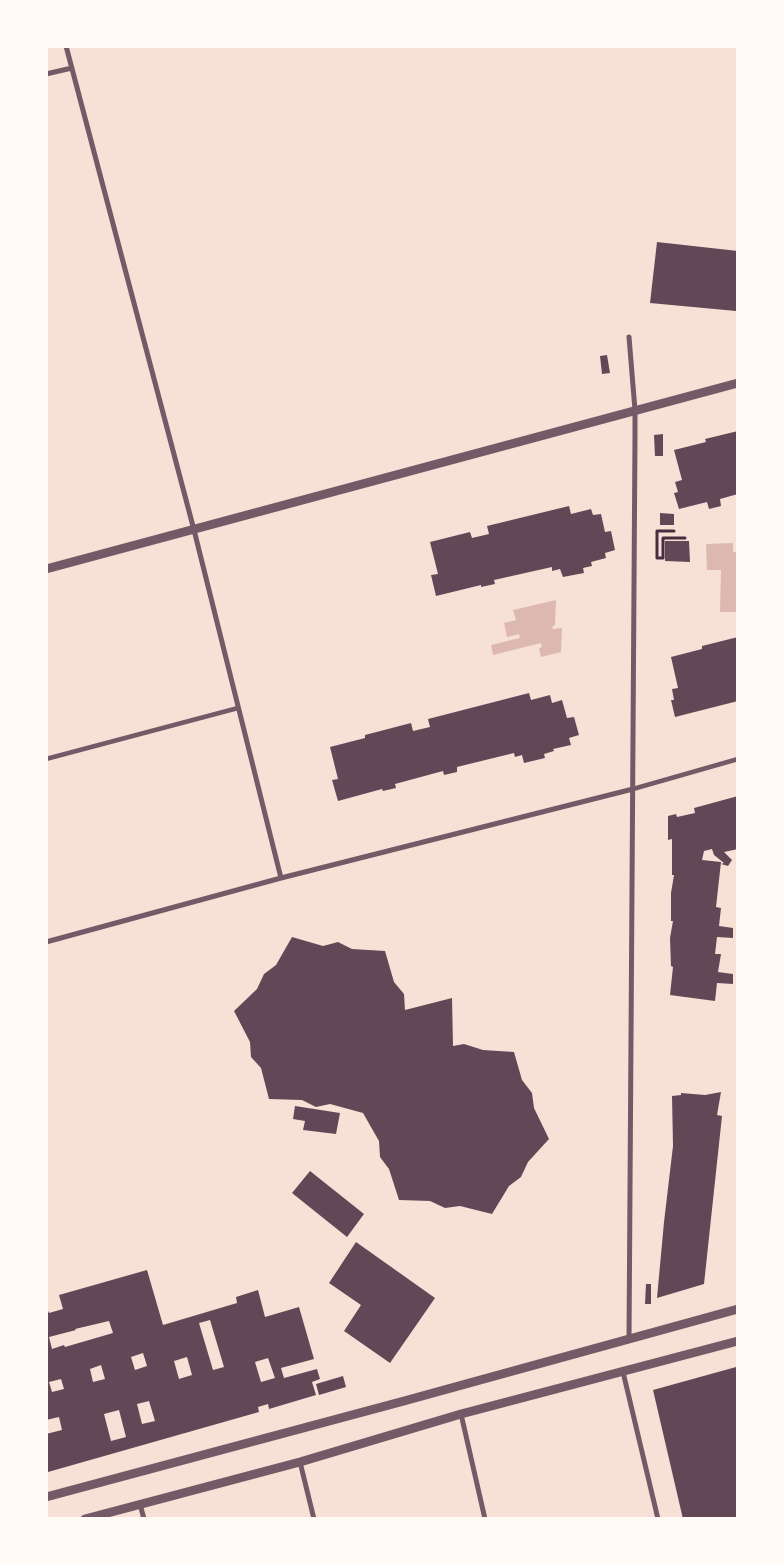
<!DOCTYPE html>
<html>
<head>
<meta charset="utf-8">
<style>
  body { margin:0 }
  #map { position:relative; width:784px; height:1565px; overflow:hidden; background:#f7e1d7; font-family:Rubik,sans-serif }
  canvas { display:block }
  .frame { position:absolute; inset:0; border:48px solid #fffaf5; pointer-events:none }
</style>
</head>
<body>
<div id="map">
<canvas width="784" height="1565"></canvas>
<div class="frame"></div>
</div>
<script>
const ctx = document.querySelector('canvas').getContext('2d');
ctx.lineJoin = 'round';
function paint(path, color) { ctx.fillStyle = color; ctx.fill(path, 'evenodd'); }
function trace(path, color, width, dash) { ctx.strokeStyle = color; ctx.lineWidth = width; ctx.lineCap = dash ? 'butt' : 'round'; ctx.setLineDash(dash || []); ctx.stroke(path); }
const water = new Path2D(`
  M733,543V552H738L736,612H720L721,570H707L706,544Z
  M556,600L555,625L552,627L553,629L562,628L561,652L541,657L539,648L542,647L541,643L493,655L491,645L520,638L519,634L507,637L504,623L516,620L513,610Z`);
const building = new Path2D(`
  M657,242L738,251L736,311L650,303Z
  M607,355L610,373L602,374L600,356Z
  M738,431V494L720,499L721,506L709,509L707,502L679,509L674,493L678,492L675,482L682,480L674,450L706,442L705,439Z
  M663,434V456H655L654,435Z
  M569,506L571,514L591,509L593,515L601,514L605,532L611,531L615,550L605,553L606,558L591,562L592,566L583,568L584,573L563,577L560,569L552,571V567L494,580L495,584L481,587V585L436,596L431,575L438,574L430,542L470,532L472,538L489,534L487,526Z
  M660,513L674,514V525H660Z
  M665,541H689L690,562L665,561Z
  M738,637V701L675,717L671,700H674L672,689L678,688L671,657L702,649V646Z
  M529,693L531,700L550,695L552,703L562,700L567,718L574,717L579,735L569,738L571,745L553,749L554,751L544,754L545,758L524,763L522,755L515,757L514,753L457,767V772L444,775L443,771L395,784L396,788L383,791L382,789L338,801L332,780L338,779L330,747L365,738V735L411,723L413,731L430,727L428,719Z
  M738,796V849L724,852L732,860L728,866L721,864L724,863L714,855L712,849L704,851L702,860L721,862L716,907L721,908L719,926L733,928V938L717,937L715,954H721L718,972L733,974V984L717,983L715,1001L670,995L673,967L671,966L670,938L673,921H671V893L674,875H672V839L668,840V816L676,814L677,817L695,813L694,808Z
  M292,937L323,946L338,942L352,949L385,951L394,982L404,994L405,1010L452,998L453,1046L464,1044L483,1050L514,1052L522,1080L532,1093L534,1108L549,1139L528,1162L521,1177L509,1186L492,1214L460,1206L445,1208L430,1201L399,1200L389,1169L380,1157L379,1141L363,1113L330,1104L316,1107L302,1100L269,1099L261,1068L251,1057L250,1042L234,1011L257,989L264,974L276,965Z
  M721,1092L717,1115L722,1116L704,1284L657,1298L664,1222L673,1146L672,1096L681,1095V1093L705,1095Z
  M295,1106L340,1113L336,1134L303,1130L305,1121L293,1119Z
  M310,1171L364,1214L347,1237L292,1193Z
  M356,1242L435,1298L390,1363L344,1331L361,1305L329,1283Z
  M147,1270L163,1325L237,1303L236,1297L258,1290L265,1317L299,1307L314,1359L281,1368L284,1378L317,1369L320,1379L312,1382L316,1395L269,1409L268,1404L258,1407L259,1412L48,1472L46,1467V1434L62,1430L59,1417L46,1420V1306L49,1313L63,1309L59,1295ZM210,1320L224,1367L213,1370L199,1323ZM109,1321L113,1333L65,1347L64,1345L52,1349L49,1337L76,1330L75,1329ZM143,1353L147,1366L135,1370L131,1357ZM187,1357L192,1375L179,1379L174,1361ZM268,1358L275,1378L261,1382L255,1362ZM101,1365L105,1379L93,1382L90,1369ZM61,1379L64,1389L52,1392L49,1382ZM149,1401L155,1421L142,1424L137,1404ZM119,1410L126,1437L111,1441L104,1414Z
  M646,1284H651V1304H645Z
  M736,1367L738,1377V1519H683L653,1390Z
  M343,1376L346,1387L319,1395L316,1384Z`);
const path = new Path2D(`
  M674,531H657V558H663V538H685`);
const pedestrian = new Path2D(`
  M46,759L238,708
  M633,789L738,759`);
const minor = new Path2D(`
  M66,46L194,530L281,878
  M46,74L72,68
  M46,942L281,878L633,789
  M629,1338L635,436V410L629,337
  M623,1372L658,1519
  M461,1414L485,1519
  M300,1462L314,1519
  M140,1504L144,1519`);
const tertiary = new Path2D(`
  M46,569L738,383
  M46,1497L404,1401L738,1309
  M85,1519L300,1462L461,1414L738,1341`);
paint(water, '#dcb8b0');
paint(building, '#644757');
trace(path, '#4a2c40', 3);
trace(pedestrian, '#755966', 4.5);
trace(minor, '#755966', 5);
trace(tertiary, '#755966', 9);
</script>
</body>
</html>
